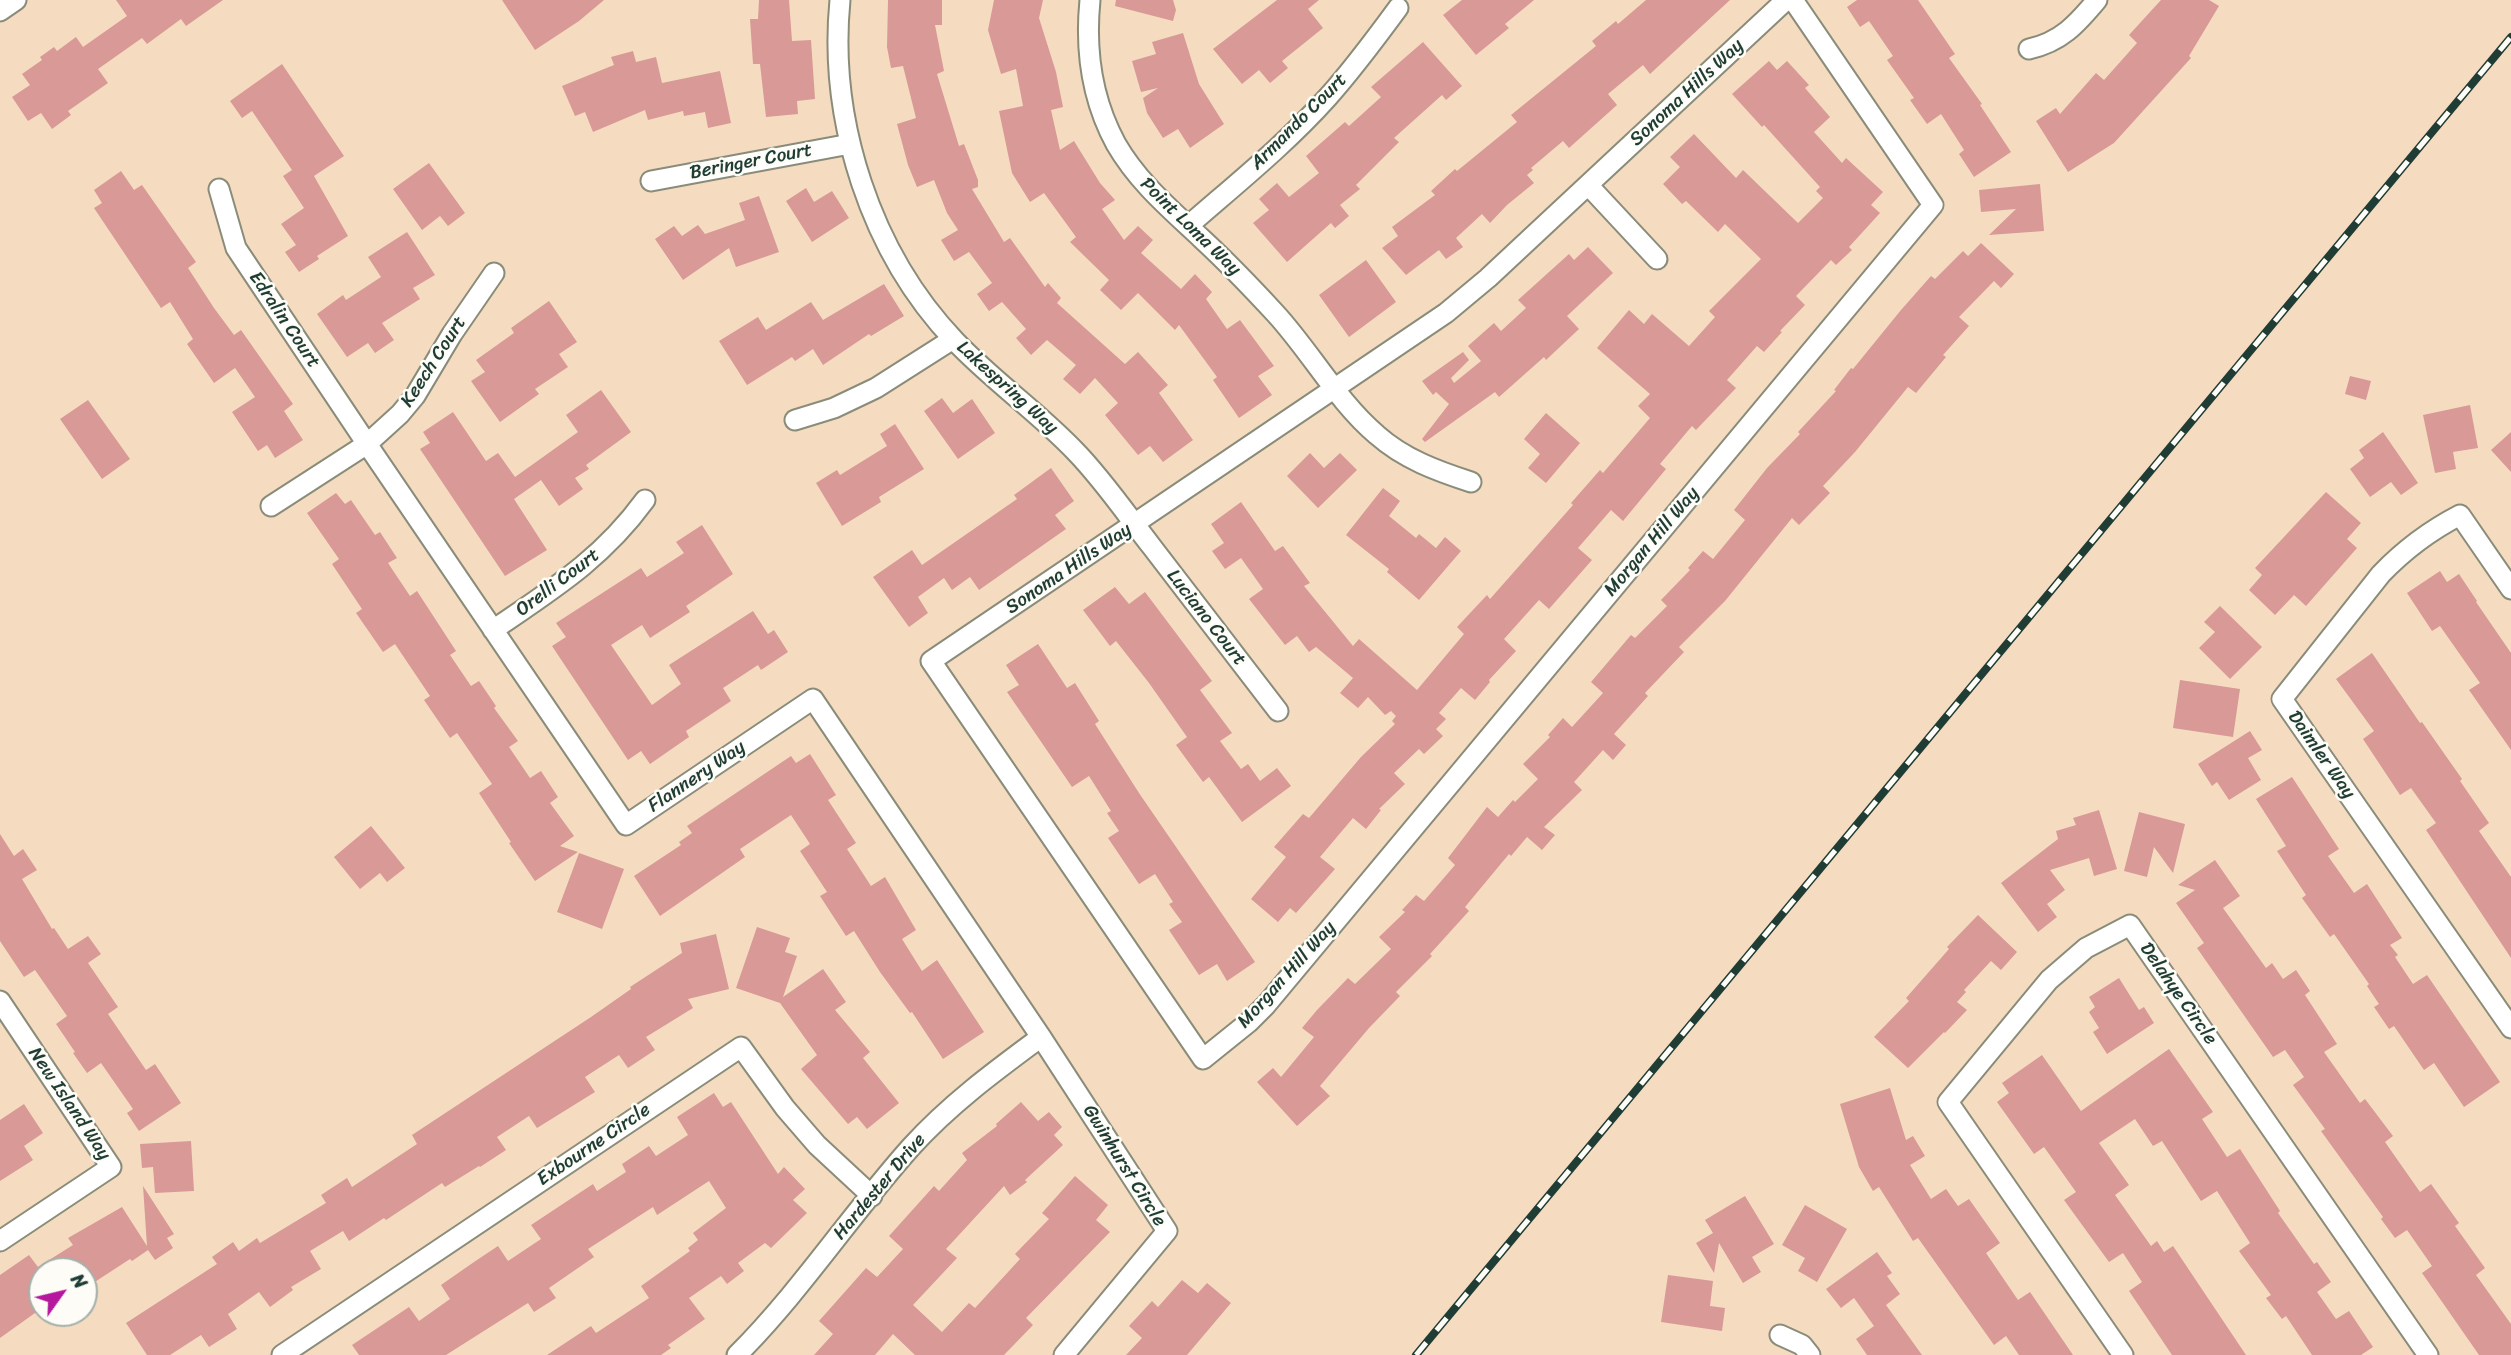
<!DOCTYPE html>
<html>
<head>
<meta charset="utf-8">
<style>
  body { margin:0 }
  #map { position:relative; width:2511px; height:1355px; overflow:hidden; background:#f5dcc0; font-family:Sriracha,sans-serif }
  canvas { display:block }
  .north { position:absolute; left:28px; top:1257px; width:70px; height:70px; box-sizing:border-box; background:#fdfcf7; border:2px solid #a4b0a9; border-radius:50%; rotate:56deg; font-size:19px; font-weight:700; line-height:28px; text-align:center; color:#1f3d34 }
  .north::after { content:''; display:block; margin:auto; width:24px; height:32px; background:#b5179e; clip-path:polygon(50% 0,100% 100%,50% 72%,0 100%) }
</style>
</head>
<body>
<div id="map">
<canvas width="2511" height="1355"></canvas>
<div class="north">N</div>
</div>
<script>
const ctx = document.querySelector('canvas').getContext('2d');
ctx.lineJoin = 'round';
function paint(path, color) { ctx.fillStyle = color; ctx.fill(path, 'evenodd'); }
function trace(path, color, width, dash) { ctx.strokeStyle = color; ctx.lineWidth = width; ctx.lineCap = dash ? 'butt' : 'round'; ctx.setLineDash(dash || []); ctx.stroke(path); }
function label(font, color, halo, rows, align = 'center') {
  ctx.font = font + ' Sriracha,sans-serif'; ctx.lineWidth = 5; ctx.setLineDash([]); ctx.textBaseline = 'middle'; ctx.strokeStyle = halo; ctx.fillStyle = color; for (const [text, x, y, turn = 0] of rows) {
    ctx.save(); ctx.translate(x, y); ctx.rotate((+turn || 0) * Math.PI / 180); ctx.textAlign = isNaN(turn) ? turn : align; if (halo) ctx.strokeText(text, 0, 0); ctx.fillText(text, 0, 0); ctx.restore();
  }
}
const building = new Path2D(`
  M116,0H223L186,26L181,19L147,44L142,38L98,69L108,83L68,111L71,115L52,129L41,113L28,121L12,97L30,85L22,74L42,60L40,57L54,47L57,51L76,37L83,47L127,16Z
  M502,0H604L579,21L535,50Z
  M759,0H789L792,41L811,40L815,99L797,101L798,114L766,117L760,64H753L750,19H758Z
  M888,0H942V25H935L944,71L937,74L959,146L964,144L978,180V187L972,189L1004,242L1010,238L1045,287L1048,283L1061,298L1057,303L1125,364L1138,352L1168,385L1159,393L1193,440L1163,462L1150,446L1138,455L1105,415L1118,403L1095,378L1080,394L1063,379L1076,365L1047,340L1031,355L1016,338L1026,329L1002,302L989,311L977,294L992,283L969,252L954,261L941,240L958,230L947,213L934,180L917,187L908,165L897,124L916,118L903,66L891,68L887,47Z
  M994,0H1043L1039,18L1056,72L1063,107L1051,110L1060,150L1074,141L1100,183L1115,200L1102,209L1124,240L1138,226L1153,240L1141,253L1181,289L1195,274L1212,292L1206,299L1227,329L1240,320L1274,366L1258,376L1272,395L1239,418L1213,380L1217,377L1179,325L1175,330L1138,293L1121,310L1100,290L1109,280L1070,242L1076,237L1044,193L1030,202L1012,173L999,111L1023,106L1016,69L1001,74L988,30Z
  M1116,0H1173L1176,10L1173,21L1115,6Z
  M1277,0H1319L1308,9L1323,28L1282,61L1288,68L1270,83L1259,70L1242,84L1213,49Z
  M1462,0H1534L1505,24L1509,28L1476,55L1443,15Z
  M1646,0H1730L1650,74L1643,65L1608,94L1617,105L1569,148L1563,141L1531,168L1533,170L1527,175L1534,183L1507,205L1490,223L1482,214L1456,238L1463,247L1446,259L1439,250L1406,275L1382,248L1398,236L1392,227L1435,195L1431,191L1455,169L1457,171L1517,122L1511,115L1596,46L1592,41L1616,21L1618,24Z
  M1857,0H1918L1955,54L1949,58L1982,104L1980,105L2011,152L1974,177L1959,154L1964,150L1941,114L1927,124L1910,100L1914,98L1887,60L1893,56L1869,21L1860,27L1847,7Z
  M2161,0H2209L2219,6L2189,56L2191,58L2162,90L2114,143L2068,172L2036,121L2056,108L2060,114L2096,73L2104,80L2137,43L2129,35Z
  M1183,33L1199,84L1224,124L1190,148L1178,129L1163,138L1147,113L1143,98L1158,88L1141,92L1132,61L1156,54L1152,42Z
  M1423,42L1462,86L1446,100L1442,95L1394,138L1399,142L1356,185L1360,189L1340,205L1349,216L1335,228L1331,223L1287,262L1253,223L1269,210L1259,199L1277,183L1289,197L1319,173L1306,156L1345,122L1349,126L1381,97L1371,87Z
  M633,51L636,62L656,57L662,83L720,71L731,123L708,128L705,112L684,116L683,111L648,120L645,110L593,132L585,112L575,116L562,86L614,65L611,57Z
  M1769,61L1777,70L1787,61L1809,85L1805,88L1830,117L1814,132L1842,163L1846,158L1883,192L1871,205L1880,213L1849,247L1852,250L1836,265L1831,260L1796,296L1805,305L1780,331L1782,332L1764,352L1757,346L1727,380L1736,388L1696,430L1692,426L1660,464L1666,469L1623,521L1611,510L1578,548L1592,560L1549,609L1539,600L1504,639L1516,651L1489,680L1490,682L1475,700L1461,688L1439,713L1446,719L1436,729L1443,736L1424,754L1419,749L1394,773L1405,784L1379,809L1381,810L1366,829L1353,818L1320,857L1335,869L1296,913L1290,908L1278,922L1251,899L1286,857L1274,847L1303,814L1309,818L1361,757L1395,724L1392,721L1396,716L1391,711L1385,715L1368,697L1358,708L1340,693L1353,678L1316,647L1309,652L1297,636L1285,645L1249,599L1263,589L1241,558L1225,569L1212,551L1224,543L1211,524L1241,502L1275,551L1283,546L1310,583L1304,586L1353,646L1359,639L1417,690L1464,634L1457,627L1487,595L1490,599L1573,505L1571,503L1600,470L1603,473L1650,418L1638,406L1650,394L1597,348L1629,310L1644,324L1652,314L1689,346L1715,317L1709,311L1761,259L1725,224L1718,232L1686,201L1682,204L1663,184L1680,167L1670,157L1694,134L1736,178L1743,170L1798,223L1823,198L1816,191L1820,187L1764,125L1762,127L1732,94Z
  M282,64L344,156L314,176L348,236L317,256L319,259L299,272L285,252L296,245L281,224L304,208L283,176L292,170L252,111L242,118L230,101Z
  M429,163L465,213L448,226L440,216L422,230L393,189Z
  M121,171L134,190L142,185L196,262L188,268L214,308L234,335L241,330L293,404L284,411L303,440L275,458L267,445L258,451L232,412L255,397L235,368L214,383L187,344L193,339L170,302L161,308L94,208L102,203L94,190Z
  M2040,184L2044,231L1989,235L2016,209L1981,212L1979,190Z
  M806,188L814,202L832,191L849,218L812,242L786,201Z
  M759,196L779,252L736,267L729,248L683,280L655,239L674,226L682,236L698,225L705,234L745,220L739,203Z
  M407,232L435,275L413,288L420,299L382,323L394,340L375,353L368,343L347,357L317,314L343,295L346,300L381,277L368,257Z
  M1981,243L2014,274L2001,288L1994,281L1959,317L1969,326L1943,355L1946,357L1916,393L1908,387L1855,452L1823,486L1830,493L1799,525L1792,518L1725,601L1679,647L1684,652L1645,693L1648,696L1614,734L1626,745L1613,760L1603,750L1574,782L1582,790L1544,827L1555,835L1542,850L1527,837L1511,856L1509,854L1465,907L1469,911L1430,954L1432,956L1396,992L1400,996L1369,1028L1320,1086L1330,1096L1297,1126L1257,1082L1273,1068L1281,1077L1314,1037L1302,1028L1317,1010L1348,978L1355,984L1391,949L1379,937L1405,912L1402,910L1416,895L1424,901L1455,865L1448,858L1487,807L1498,817L1513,800L1515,802L1538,779L1523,764L1550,737L1548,735L1563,718L1572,727L1603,693L1591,682L1631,635L1635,638L1667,606L1661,600L1690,570L1688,568L1703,551L1713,559L1745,520L1734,510L1767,468L1800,434L1798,432L1836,391L1834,390L1851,368L1853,369L1901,310L1931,276L1935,279L1963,251L1968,256Z
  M1588,247L1613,273L1567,316L1579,329L1546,360L1544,357L1499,397L1495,392L1425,442L1422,439L1449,404L1436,392L1433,395L1422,381L1463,352L1469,360L1451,378L1454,383L1481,361L1468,346L1494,323L1501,331L1526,308L1518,300L1569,254L1574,260Z
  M1366,260L1396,302L1349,337L1319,295Z
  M884,284L904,316L871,336L869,334L823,365L813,349L795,361L792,357L747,385L719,341L758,317L766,330L811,302L823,320Z
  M549,301L577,342L559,354L568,367L535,389L539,394L500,422L471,381L485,372L476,360L514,333L511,328Z
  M2350,376L2371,381L2366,400L2345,394Z
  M601,390L631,432L586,465L589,469L575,478L583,489L559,506L541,480L514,499L547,550L505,576L420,449L430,443L423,432L453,412L486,461L498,453L515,477L578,432L566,415Z
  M942,398L953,413L972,399L995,433L958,459L924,411Z
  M88,400L130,459L102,479L60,419Z
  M2470,405L2478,448L2453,452L2456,469L2435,473L2423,415Z
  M1546,413L1580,443L1546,483L1528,468L1540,454L1524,439Z
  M895,424L924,469L879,497L881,502L842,526L816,483L837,470L840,475L887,446L880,434Z
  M2383,432L2418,483L2401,495L2391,482L2370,497L2350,469L2364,458L2359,450Z
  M2511,432V472L2491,450Z
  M1310,453L1324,468L1340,453L1357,470L1318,508L1287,476Z
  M1051,468L1074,501L1055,515L1066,529L979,590L970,577L952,590L944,578L918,597L928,613L909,627L873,577L912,550L922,565L1017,499L1014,495Z
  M1383,488L1400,501L1389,516L1416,538L1419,534L1436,548L1445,537L1461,551L1419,600L1387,572L1389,569L1346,535Z
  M2326,492L2361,523L2347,539L2357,548L2306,606L2294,595L2275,615L2249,590L2262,575L2255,568Z
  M336,493L345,504L351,500L375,535L380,532L397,558L388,563L410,596L417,591L456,651L450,655L471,686L479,681L496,706L494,708L518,741L509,747L530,778L541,771L558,797L550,803L574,836L560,846L578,852L535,881L509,843L511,842L479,793L492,784L457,733L450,738L424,700L430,696L395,644L383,652L356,613L362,609L332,564L339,559L307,513Z
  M702,525L733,574L686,606L690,612L650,638L642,625L611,645L652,705L681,684L669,665L753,611L768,634L774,630L788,652L761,670L758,665L723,688L731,701L686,731L689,737L650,764L641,751L628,760L552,646L566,637L556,623L641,568L647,577L684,553L676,542Z
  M2440,571L2447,582L2459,574L2477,601L2476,602L2511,653V750L2469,690L2480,683L2440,626L2432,631L2407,593Z
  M1115,587L1129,604L1145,592L1212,681L1200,690L1232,733L1220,741L1241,769L1248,764L1260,781L1277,768L1291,786L1242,822L1209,777L1203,782L1176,745L1187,737L1149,683L1116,641L1110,646L1083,610Z
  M2220,606L2262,647L2230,679L2199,648L2215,632L2204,622Z
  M1038,644L1067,688L1075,683L1099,721L1095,724L1139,793L1255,962L1227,981L1217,964L1199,975L1169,930L1182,922L1169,904L1173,902L1155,874L1139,884L1108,838L1119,831L1107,813L1111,811L1089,776L1072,787L1007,692L1019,685L1006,665Z
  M2372,653L2420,723L2422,722L2462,779L2460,781L2489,823L2479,831L2511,877V958L2426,830L2436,823L2411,788L2400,795L2363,739L2374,731L2336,679Z
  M2180,680L2240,689L2233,737L2173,728Z
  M2250,731L2262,750L2248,758L2261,780L2229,800L2217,782L2212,786L2198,764Z
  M810,754L836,795L828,800L856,843L847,849L871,886L885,877L916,930L902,939L922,971L937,960L984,1032L943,1059L912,1012L910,1013L880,972L854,931L846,936L820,896L827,892L800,851L810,844L791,815L740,849L745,857L660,916L634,876L681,845L679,842L692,833L687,826L791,756L796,763Z
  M2292,777L2339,849L2328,856L2354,893L2367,884L2402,938L2390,945L2398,955L2395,957L2413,984L2427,975L2500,1082L2464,1107L2434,1063L2424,1070L2394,1026L2389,1029L2374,1007L2379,1004L2367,986L2369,984L2334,934L2330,937L2302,898L2306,895L2277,851L2286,846L2256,799Z
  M2099,810L2117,869L2094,876L2089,858L2050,870L2065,890L2047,904L2057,917L2038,932L2001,883L2058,839L2056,831L2076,825L2073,818Z
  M2139,812L2185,824L2173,873L2154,847L2147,877L2124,871Z
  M371,826L405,868L387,882L380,873L360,889L334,857Z
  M0,834L14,856L23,849L37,870L22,879L52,929L54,928L68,949L88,936L101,954L88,963L118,1007L108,1014L146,1070L155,1064L181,1103L139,1131L127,1113L133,1109L101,1063L87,1073L73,1053L75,1052L56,1024L67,1016L35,970L24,977L0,941Z
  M579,853L624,869L602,929L557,912Z
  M2215,860L2240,896L2223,908L2266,968L2272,963L2283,979L2296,970L2310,991L2305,995L2337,1044L2324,1052L2360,1103L2365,1099L2393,1136L2385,1142L2420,1192L2431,1184L2459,1223L2455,1226L2485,1268L2476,1275L2511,1324V1355H2479L2422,1273L2432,1266L2407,1230L2395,1238L2381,1219L2383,1217L2321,1131L2325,1129L2293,1085L2304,1077L2285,1050L2273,1057L2197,948L2204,943L2176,903L2195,890L2178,885Z
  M1978,915L2017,952L2001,970L1991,961L1964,990L1966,992L1957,1002L1967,1010L1945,1033L1944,1032L1908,1068L1874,1037L1909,1001L1906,998L1949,949L1947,947Z
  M757,927L790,938L785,952L797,956L783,997L823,969L846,1002L835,1010L870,1052L863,1058L899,1103L867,1129L857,1117L848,1124L801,1069L817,1055L780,1003L736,988Z
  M716,934L729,989L688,999L693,1008L646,1037L655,1050L628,1068L619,1055L585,1077L595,1092L537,1128L529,1116L497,1137L506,1150L480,1167L479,1166L445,1187L442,1183L386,1220L384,1218L349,1241L343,1231L310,1251L321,1269L291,1287L293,1290L270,1307L259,1292L228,1314L237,1329L209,1347L201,1335L170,1355H147L126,1323L217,1264L212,1257L233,1242L239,1251L257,1238L260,1243L326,1203L321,1195L347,1178L352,1187L417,1144L412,1135L591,1017L631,989L630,987L682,953L680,943Z
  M2119,978L2139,1010L2144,1007L2154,1023L2107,1054L2093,1032L2099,1028L2089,1012L2095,1007L2089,997Z
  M2169,1049L2213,1112L2202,1119L2227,1157L2240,1149L2280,1211L2278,1213L2314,1264L2317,1262L2331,1282L2317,1292L2336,1319L2349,1311L2373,1347L2361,1355H2312L2286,1316L2282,1319L2266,1298L2271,1295L2239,1251L2250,1243L2217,1191L2201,1201L2162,1141L2153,1146L2135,1119L2099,1143L2129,1185L2115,1195L2151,1246L2157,1241L2164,1252L2173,1246L2246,1355H2172L2129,1291L2142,1282L2123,1253L2109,1262L2064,1200L2076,1192L2044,1147L2034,1154L1997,1102L2009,1093L2002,1083L2042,1055L2081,1111Z
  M1890,1088L1906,1140L1913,1136L1925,1156L1910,1165L1931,1199L1946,1189L1958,1206L1969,1199L2000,1243L1986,1253L2018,1300L2030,1292L2073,1355H2019L2006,1336L1994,1345L1918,1238L1913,1241L1879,1187L1873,1191L1859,1167L1840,1104Z
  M714,1093L723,1107L731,1102L778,1174L784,1167L805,1189L793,1200L807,1213L771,1248L765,1243L738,1263L744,1271L727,1284L721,1276L689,1298L705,1319L668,1345L671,1348L661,1355H547L591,1326L596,1333L649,1298L641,1286L690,1251L688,1248L698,1240L693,1233L726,1208L709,1181L657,1215L653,1207L588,1249L594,1257L549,1288L556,1298L534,1312L528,1303L446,1355H359L352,1345L409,1307L419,1321L450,1299L441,1285L474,1262L498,1246L508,1261L541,1239L531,1225L593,1184L597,1191L626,1172L622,1164L649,1146L656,1156L688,1135L677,1117Z
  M1021,1102L1038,1121L1049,1112L1062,1127L1054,1135L1063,1145L1025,1180L1027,1182L1010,1195L1004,1186L946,1249L957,1258L913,1305L942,1332L969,1303L975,1308L1020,1259L1015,1254L1049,1219L1042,1213L1075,1176L1108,1205L1096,1220L1110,1232L1026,1318L1033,1325L1004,1355H915L893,1334L875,1355H814L833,1334L819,1321L866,1268L877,1277L903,1249L889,1236L934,1186L939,1191L967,1160L962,1153L997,1126L996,1124Z
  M24,1104L43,1133L24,1146L33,1160L0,1181V1120Z
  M191,1141L194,1191L155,1193L153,1167L142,1168L140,1144Z
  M143,1186L174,1234L167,1238L173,1248L155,1260L148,1250L132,1261L130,1259L84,1289V1271H40L42,1308L0,1338V1275L29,1255L38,1267L73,1245L68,1238L122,1207L147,1246Z
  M1745,1196L1774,1244L1752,1257L1761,1272L1743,1283L1719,1243L1714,1273L1696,1243L1713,1233L1705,1220Z
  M1805,1205L1847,1229L1817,1282L1798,1271L1805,1258L1782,1245Z
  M1877,1252L1892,1273L1887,1276L1900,1294L1886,1305L1922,1355H1867L1856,1339L1874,1326L1854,1298L1841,1308L1826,1289Z
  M1668,1275L1713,1281L1710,1306L1725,1308L1722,1331L1661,1322Z
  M1182,1280L1198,1293L1207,1283L1231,1303L1187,1355H1126L1142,1338L1129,1326L1152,1301L1158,1307Z`);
const minor = new Path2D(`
  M840,0C828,121 871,253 955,341C993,381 1038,412 1076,452C1104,481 1127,515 1152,547C1194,602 1236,656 1278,711
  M1090,0C1085,50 1092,100 1116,144C1138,182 1169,208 1201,238C1227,262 1251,287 1275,313C1311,352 1337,401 1377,435C1404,459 1437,471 1471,482
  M1786,0L1488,278L1446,313L931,661L1203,1059L1249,1022L1266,1005L1933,205L1793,0
  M0,11L16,0
  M2029,49C2061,42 2077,24 2097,0
  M651,181L850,144
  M1588,185L1657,259
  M219,189L236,248L367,444L626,825L813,699L1041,1037L1167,1231L1064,1355
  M1188,226C1236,184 1286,144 1328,97C1353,69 1376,38 1398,8
  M795,420L834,408L876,388L953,339
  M271,506L367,444L400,414L415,396L452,334L494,273
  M2511,589L2460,515C2429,531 2405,549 2381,574L2282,699L2511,1028
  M493,630C553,589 602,559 645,500
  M0,1001L111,1167L0,1241
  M1780,1335L1802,1345L1810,1355
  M282,1355L741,1047L785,1108L817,1145L872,1196
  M737,1355C801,1291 851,1214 911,1147C950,1104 995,1071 1041,1037
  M2123,1355L1948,1102L2049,980L2086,948L2130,925L2428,1355`);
const rail = new Path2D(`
  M1416,1355L2511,37`);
const streetNames = [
  ["Sonoma Hills Way",1687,93,-43],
  ["Armando Court",1299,122,-45],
  ["Beringer Court",751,162,-11],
  ["Point Loma Way",1190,227,44],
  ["Edralin Court",284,320,56],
  ["Keech Court",434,362,-57],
  ["Lakespring Way",1007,388,42],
  ["Morgan Hill Way",1652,542,-50],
  ["Sonoma Hills Way",1069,569,-34],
  ["Orelli Court",558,583,-37],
  ["Luciano Court",1206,618,52],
  ["Daimler Way",2321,755,55],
  ["Flannery Way",697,777,-34],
  ["Morgan Hill Way",1287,975,-48],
  ["Delahye Circle",2178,994,55],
  ["New Island Way",69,1104,56],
  ["Exbourne Circle",594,1145,-34],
  ["Gwinhurst Circle",1124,1166,58],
  ["Hardester Drive",880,1187,-50]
];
paint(building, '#d89997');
trace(minor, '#8a8c7a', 23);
trace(minor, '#fff', 19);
trace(rail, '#1f3d34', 8);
trace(rail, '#fdfcf7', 5, [16]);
label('19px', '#1f3d34', '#fdfcf7', streetNames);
</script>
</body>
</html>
